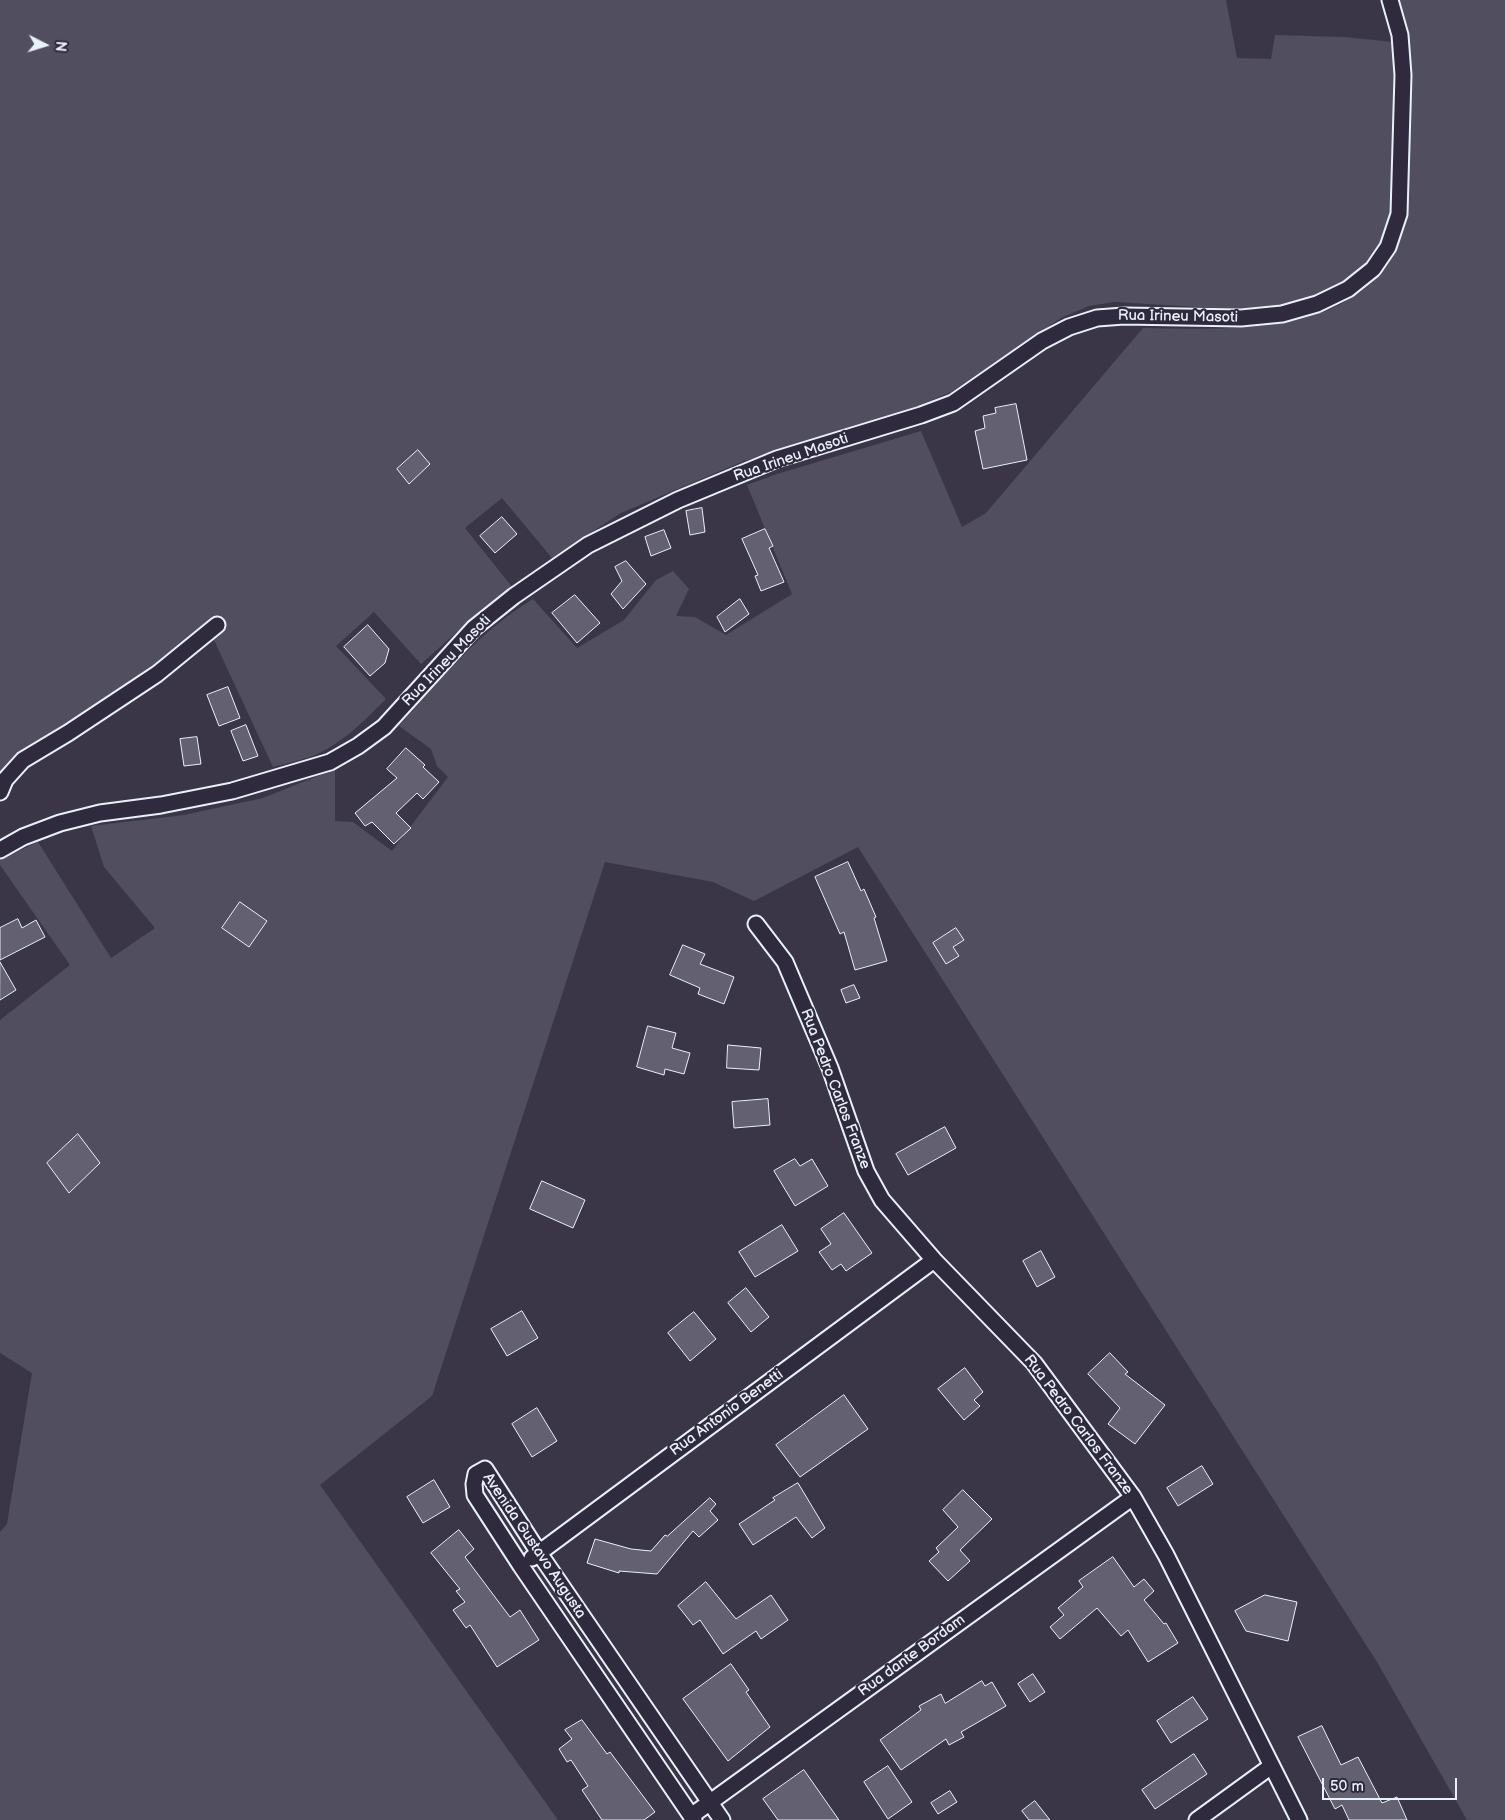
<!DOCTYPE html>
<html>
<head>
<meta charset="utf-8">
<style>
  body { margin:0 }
  #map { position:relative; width:1505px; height:1820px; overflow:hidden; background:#3a3648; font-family:"Balsamiq Sans",sans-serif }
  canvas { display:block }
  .north { position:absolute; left:20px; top:20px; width:50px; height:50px; -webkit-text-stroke:4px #2f2a3d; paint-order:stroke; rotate:95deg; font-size:14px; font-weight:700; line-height:20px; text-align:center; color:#e8f1f8 }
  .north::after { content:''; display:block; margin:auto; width:18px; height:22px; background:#e8f1f8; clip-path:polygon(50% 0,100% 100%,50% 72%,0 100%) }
  .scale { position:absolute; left:1322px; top:1778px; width:135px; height:22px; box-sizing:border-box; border:2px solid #e8f1f8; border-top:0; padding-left:6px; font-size:15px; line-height:18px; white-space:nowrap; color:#e8f1f8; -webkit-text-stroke:4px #2f2a3d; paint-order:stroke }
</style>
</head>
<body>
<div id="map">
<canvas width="1505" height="1820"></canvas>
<div class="north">N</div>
<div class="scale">50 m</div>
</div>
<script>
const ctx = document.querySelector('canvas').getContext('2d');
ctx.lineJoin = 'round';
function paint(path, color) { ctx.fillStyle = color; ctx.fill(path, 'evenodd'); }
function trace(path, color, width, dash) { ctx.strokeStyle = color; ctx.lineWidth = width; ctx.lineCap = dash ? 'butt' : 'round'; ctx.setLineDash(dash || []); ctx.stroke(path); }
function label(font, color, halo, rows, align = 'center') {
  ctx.font = font + ' "Balsamiq Sans",sans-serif'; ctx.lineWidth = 4.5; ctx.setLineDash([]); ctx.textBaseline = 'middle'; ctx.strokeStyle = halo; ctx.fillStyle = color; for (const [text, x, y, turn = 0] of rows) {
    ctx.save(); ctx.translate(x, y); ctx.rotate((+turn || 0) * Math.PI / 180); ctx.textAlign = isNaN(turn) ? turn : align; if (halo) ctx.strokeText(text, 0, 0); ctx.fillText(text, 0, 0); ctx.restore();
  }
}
const green = new Path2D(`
  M0,0H1226L1237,58L1271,59L1275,35L1344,37L1394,42L1395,84L1392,213L1383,244L1366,266L1343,281L1311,298L1277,305L1233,309L1114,302L1089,306L1061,318L951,392L903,412L744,461L621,513L552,558L502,498L465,528L513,588L467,623L421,664L374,612L336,646L386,699C364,721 340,746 310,757C298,761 285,764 273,767L213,638L224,629L214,617L137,679L23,750L0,778Z
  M1396,0H1505V1820H1467L1377,1662L858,847L754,901L713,882L605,862L432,1396L320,1485L558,1820H0V1532L7,1524L32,1373L0,1353V1020L70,965L0,865V860L38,842L111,958L155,928L104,867L91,826L184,815L263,798L335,769V821L353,822L392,851L448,777L437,766L431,749L399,726C442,678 477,633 533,599L577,648L624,620L656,580L673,571L689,589L676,616L695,617L726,635L792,594L747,485L777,474L921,431L962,527L986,513L1143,328C1221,329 1342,337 1389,261C1400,243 1403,222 1406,203Z`);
const building = new Path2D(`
  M1016,404L1027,460L983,469L975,431L985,428L983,416L996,413L995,408Z
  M418,450L430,464L409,484L397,469Z
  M702,508L705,532L690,535L686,511Z
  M502,517L517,534L495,553L480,536Z
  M765,529L773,546L769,548L784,582L761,591L755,576L758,575L742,539Z
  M664,530L671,548L651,556L645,537Z
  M626,561L646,584L623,609L611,594L622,581L615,567Z
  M575,595L600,623L577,643L552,613Z
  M740,599L749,614L725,632L717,617Z
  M368,625L389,649L385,663L370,676L344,647Z
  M228,687L240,718L219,726L207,695Z
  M246,725L258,756L243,761L231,731Z
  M197,737L201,764L184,766L180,739Z
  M406,748L425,765L423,767L439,782L423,799L417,793L396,813L411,828L394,844L372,822L365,826L355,813L397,778L387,769Z
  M848,862L861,891L864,889L876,917L874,918L887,961L855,970L844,932L840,934L815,877Z
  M240,902L267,921L249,947L222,928Z
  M18,919L22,928L36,920L45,937L0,960V928Z
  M956,928L964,940L953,947L959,956L946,964L933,943Z
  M683,945L705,954L700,964L734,977L724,1004L698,994L700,988L670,975Z
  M0,962L16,990L0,1000Z
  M854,985L860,998L846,1003L841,990Z
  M648,1026L676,1033L672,1048L690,1053L684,1074L665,1069L664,1075L637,1067Z
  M728,1045L761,1048L759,1070L727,1068Z
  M768,1099L770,1125L734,1128L732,1102Z
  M945,1127L956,1148L908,1175L896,1154Z
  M78,1134L100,1163L69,1193L47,1163Z
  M795,1159L800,1166L812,1159L828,1186L795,1206L774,1171Z
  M542,1181L585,1200L573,1228L530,1209Z
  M844,1213L872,1253L846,1271L841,1264L832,1270L819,1252L831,1244L821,1229Z
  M782,1225L798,1251L755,1277L739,1252Z
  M1041,1251L1055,1277L1037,1287L1023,1261Z
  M746,1288L769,1317L751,1332L728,1303Z
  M522,1311L538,1338L507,1356L491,1329Z
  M694,1312L716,1339L690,1361L668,1333Z
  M1110,1353L1128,1372L1125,1374L1165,1405L1135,1444L1108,1424L1120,1408L1088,1374Z
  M965,1368L983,1392L974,1400L980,1406L964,1420L938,1389Z
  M844,1395L868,1429L800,1477L776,1445Z
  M537,1408L557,1441L532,1457L512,1424Z
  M1202,1466L1213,1484L1178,1506L1167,1488Z
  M434,1480L450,1507L423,1523L407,1497Z
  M798,1483L825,1528L812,1538L796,1517L753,1545L739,1524L775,1500L773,1498Z
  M963,1490L992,1519L960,1550L970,1561L948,1581L929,1561L939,1552L936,1548L958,1527L943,1510Z
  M710,1498L716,1504L710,1511L718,1520L699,1537L693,1531L657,1574L619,1571V1573L587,1563L595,1539L631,1549L651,1551L665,1535L667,1536Z
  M459,1530L474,1549L465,1557L510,1617L520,1610L539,1640L497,1667L470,1625L466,1628L453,1610L465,1602L456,1591L460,1589L431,1553Z
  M1113,1557L1134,1587L1144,1579L1154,1591L1144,1600L1164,1624L1166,1623L1178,1643L1148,1662L1128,1630L1121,1636L1097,1608L1060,1639L1050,1627L1064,1615L1058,1608L1083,1587L1079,1581Z
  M706,1582L736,1619L771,1595L788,1620L761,1639L756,1631L723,1654L700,1620L693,1625L678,1606Z
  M1265,1595L1297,1602L1288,1641L1246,1631L1235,1611Z
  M731,1664L749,1690L746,1692L770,1727L728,1761L683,1699Z
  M1033,1674L1045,1692L1030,1702L1018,1684Z
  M982,1681L985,1686L992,1682L1006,1706L961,1732L964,1737L949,1745L946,1739L901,1770L880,1740L921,1710L919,1706L941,1694L945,1703Z
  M1193,1697L1208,1719L1171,1743L1157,1721Z
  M582,1720L607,1754L610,1752L655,1812L644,1820H602L582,1790L588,1786L571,1760L567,1762L559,1749L572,1739L565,1730Z
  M1322,1726L1341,1765L1358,1757L1382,1803L1397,1797L1407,1820H1349L1342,1805L1335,1809L1298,1737Z
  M1194,1754L1207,1774L1155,1809L1142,1790Z
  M888,1766L912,1802L888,1819L864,1782Z
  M804,1770L839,1820H778L763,1799Z
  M950,1791L957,1802L938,1814L931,1803Z
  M1035,1801L1050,1820H1029L1022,1811Z`);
const street = new Path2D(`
  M0,792L5,780L23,760L68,733L157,674L217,625
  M0,850L23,837L60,823L100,813L161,805L232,791L330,762L358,746L384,727L474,628L514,596L588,545L678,500L777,459L921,415L953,403L1042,341L1069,327L1097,318L1124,316L1241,318L1282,314L1317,304L1348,289L1373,269L1388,247L1399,214L1403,75L1400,35L1390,0
  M756,924L785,962L830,1068L866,1171L882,1200L934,1260L1034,1363L1133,1497L1166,1555L1299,1820
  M532,1558L934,1260
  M691,1816L1133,1497
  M694,1820L521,1566L475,1495L474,1484L476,1474L485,1469L539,1553L722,1820
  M1197,1820L1270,1767`);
const streetNames = [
  ["Rua Irineu Masoti",1178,317,1],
  ["Rua Irineu Masoti",791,458,-19],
  ["Rua Irineu Masoti",447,661,-46],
  ["Rua Pedro Carlos Franze",835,1089,69],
  ["Rua Antonio Benetti",727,1413,-36],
  ["Rua Pedro Carlos Franze",1078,1425,53],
  ["Avenida Gustavo Augusta",534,1546,56],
  ["Rua dante Bordam",912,1656,-36]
];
paint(green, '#504e5f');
paint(building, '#636171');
trace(building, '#e8f1f8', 1);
trace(street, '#e8f1f8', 19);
trace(street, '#2f2a3d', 15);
label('15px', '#e8f1f8', '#2f2a3d', streetNames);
</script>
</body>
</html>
